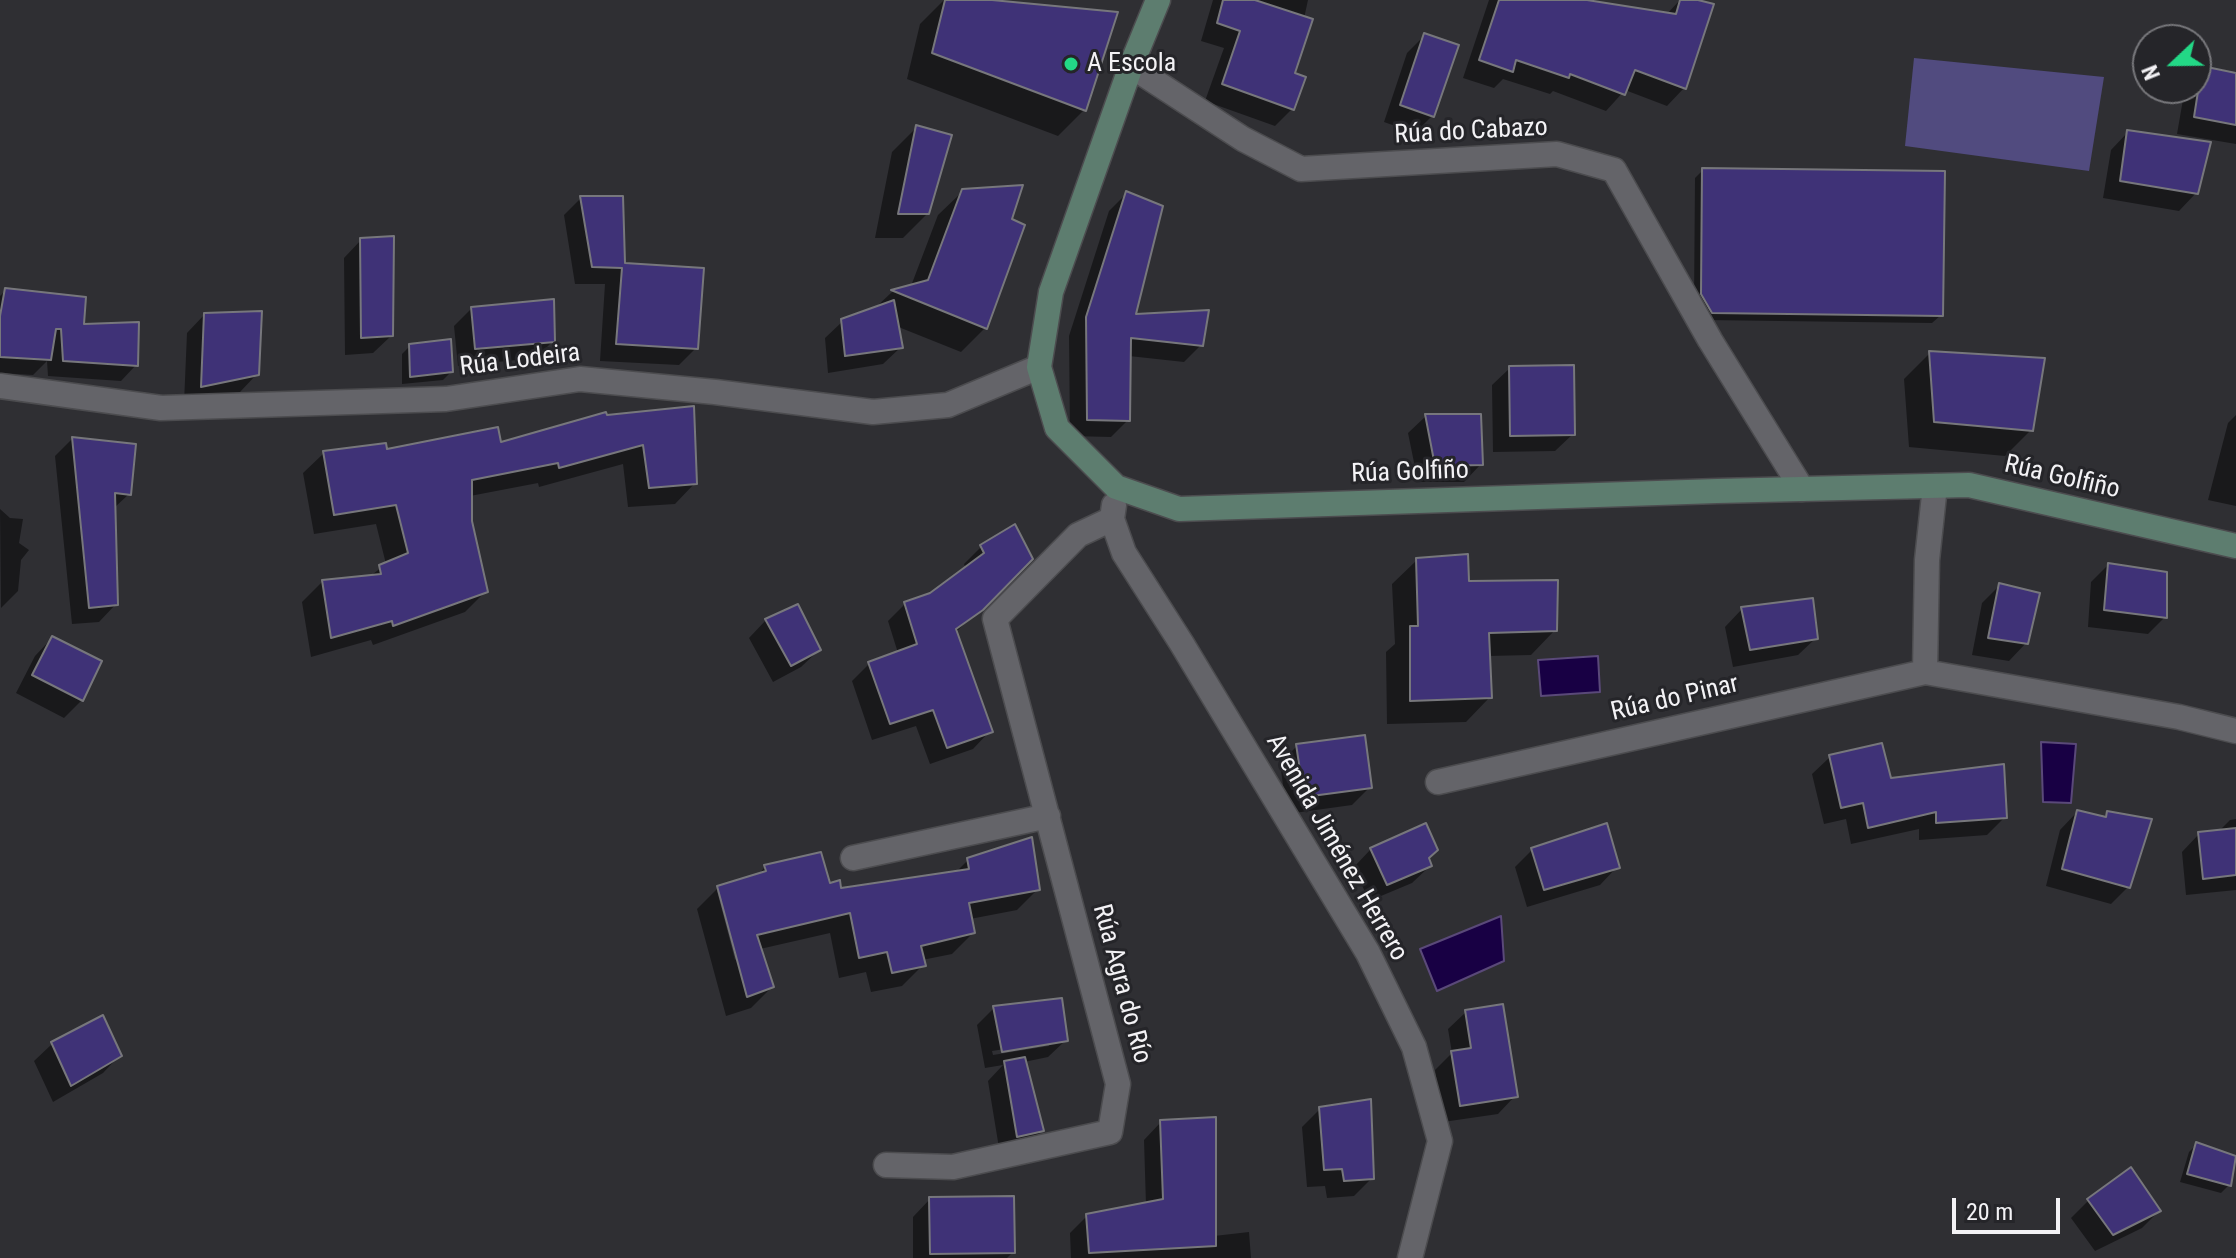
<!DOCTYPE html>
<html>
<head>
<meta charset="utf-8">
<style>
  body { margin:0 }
  #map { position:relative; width:2236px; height:1258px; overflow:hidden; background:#2f2f33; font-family:"Roboto Condensed",sans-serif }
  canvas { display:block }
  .north { position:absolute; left:2132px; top:24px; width:80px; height:80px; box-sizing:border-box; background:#252529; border:2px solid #77777b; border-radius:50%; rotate:248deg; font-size:22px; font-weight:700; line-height:32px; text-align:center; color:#f3f2f5 }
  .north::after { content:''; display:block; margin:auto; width:28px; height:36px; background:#23d886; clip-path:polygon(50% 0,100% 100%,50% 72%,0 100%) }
  .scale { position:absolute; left:1952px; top:1198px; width:108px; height:36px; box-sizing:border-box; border:4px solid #f3f2f5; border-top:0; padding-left:10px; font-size:24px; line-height:28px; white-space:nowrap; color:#f3f2f5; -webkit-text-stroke:6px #252529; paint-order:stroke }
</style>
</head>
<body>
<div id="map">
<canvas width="2236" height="1258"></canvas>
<div class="north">N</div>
<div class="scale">20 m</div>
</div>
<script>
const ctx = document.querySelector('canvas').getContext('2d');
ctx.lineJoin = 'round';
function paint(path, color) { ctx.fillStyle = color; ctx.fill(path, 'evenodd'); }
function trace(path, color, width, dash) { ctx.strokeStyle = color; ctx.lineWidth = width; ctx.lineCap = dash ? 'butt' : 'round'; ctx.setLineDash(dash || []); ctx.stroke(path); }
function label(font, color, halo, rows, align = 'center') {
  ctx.font = font + ' "Roboto Condensed",sans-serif'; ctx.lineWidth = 6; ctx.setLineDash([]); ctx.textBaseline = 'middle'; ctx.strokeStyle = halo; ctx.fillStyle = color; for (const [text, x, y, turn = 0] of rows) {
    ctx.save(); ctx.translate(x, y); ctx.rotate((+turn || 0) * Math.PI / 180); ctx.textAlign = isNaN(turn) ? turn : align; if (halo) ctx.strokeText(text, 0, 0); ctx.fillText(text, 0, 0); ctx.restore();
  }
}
const green = new Path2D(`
  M1914,58L2104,77L2089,171L1905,146Z`);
const water = new Path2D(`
  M1598,656L1600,692L1541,696L1538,660Z
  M2041,742L2076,744L2071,803L2043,802Z
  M1501,916L1504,961L1437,991L1420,949Z`);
const shadow = new Path2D(`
  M944,0H970L1084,110L1058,136L907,79L920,24Z
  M1213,0H1308L1292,74V109L1275,126L1205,101L1224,48L1201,41Z
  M1489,0H1584L1666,15L1680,0H1690L1684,88L1667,106L1625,90L1606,111L1553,91L1550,94L1503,79L1494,88L1463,78Z
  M1425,35L1432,116L1415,133L1384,122L1407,53Z
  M2203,68L2236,75V144L2177,134L2185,88H2196V75Z
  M917,127L928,213L903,238H875L892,152Z
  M2128,132L2196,193L2179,211L2103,198L2111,150Z
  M1703,170L1941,315L1932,323L1703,320L1694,303L1695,178Z
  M963,191L1009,220L986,327L961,352L896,326L901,347L883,364L828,373L825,338L843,321L874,309L892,292L911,286L938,215Z
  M1126,194L1134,316L1201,345L1184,362L1129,356L1128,420L1111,437L1070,436L1069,336L1109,211Z
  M581,198L623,265L696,348L679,365L600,361L605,284H575L564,215Z
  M361,240L391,336L373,353L345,355L344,258Z
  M6,290L82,326L136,365L121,381L48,376L47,361L33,375L0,373V296Z
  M471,309L553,341L536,358L458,366L454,326Z
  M204,315L257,374L240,392L184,403L187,333Z
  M410,346L451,372L443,380L402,384V354Z
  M1930,353L2031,430L2005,456L1909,447L1904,379Z
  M1510,368L1573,434L1555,451L1493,452L1492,385Z
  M605,414L695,483L675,504L628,507L623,464L539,487L538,483L470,496V521L486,591L465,612L373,645L371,640L311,657L302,602L322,582L369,577L386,564L376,524L314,534L303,473L324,453L499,444Z
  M2236,415V506L2208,500L2228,423Z
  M1426,416L1481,464L1464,482H1418L1408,433Z
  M72,439L129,494L113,509L116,604L99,622L72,624L55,456Z
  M0,509L10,518L23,519L19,543L29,550L21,560L18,591L1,608Z
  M982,546L1031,558L955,633L990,731L973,749L930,764L916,726L872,740L852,681L869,664L898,653L888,621L905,604L931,595L966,569L964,564Z
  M1417,560L1467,583L1555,630L1531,655L1488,656L1490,697L1466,722L1387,724L1386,652L1395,644L1392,584Z
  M2108,565L2165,617L2148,634L2088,627L2091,582Z
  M2000,585L2026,643L2009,661L1972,655L1982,603Z
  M1742,609L1816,638L1798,655L1733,667L1725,627Z
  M766,620L819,650L801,667L773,682L749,638Z
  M52,638L82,700L64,718L16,693L35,656Z
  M1297,746L1369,788L1352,805L1287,814L1280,763Z
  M1830,757L1889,780L2005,817L1987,835L1919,840V829L1851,844L1846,819L1824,824L1812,774Z
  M2077,812L2102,818L2108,813L2128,887L2111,904L2046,886L2060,830Z
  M2236,819V890L2186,895L2182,852L2199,834L2218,832L2230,820Z
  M1371,849L1427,859L1430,866L1412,883L1369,901L1354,867Z
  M1532,850L1617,867L1600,885L1527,907L1515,867Z
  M968,860L1038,889L1017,910L970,919L973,933L952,954L922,960L923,965L902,986L871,992L866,972L839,978L830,933L760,949L772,987L751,1008L726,1016L697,909L718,888L757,876L765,867L839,890L955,873ZM720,890L738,957L735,960L717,891Z
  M994,1008L1066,1040L1048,1057L1024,1062L1042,1131L1024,1148L1000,1154L988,1081L1003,1065L985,1068L977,1025ZM1049,1042V1046L993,1055L992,1051Z
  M1466,1012L1515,1096L1498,1114L1443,1122L1435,1070L1452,1053L1448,1029Z
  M52,1044L120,1055L103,1073L53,1102L34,1061Z
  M1320,1109L1372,1178L1354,1196L1327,1198L1325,1186L1307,1187L1302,1127Z
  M1161,1122L1214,1236L1249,1232L1251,1258H1071L1070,1233L1087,1216L1146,1205L1144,1140Z
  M2197,1144L2229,1185L2221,1193L2180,1182L2189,1152Z
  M2130,1170L2159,1211L2142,1228L2095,1251L2071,1218L2088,1201Z
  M930,1199L1013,1252L1007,1258H913V1217Z`);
const building = new Path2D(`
  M945,0H992L1118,12L1086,111L932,53Z
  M1223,0H1255L1313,19L1295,73L1306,77L1294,110L1222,84L1240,31L1217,23Z
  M1499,0H1587L1676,14L1680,0H1698L1714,4L1686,89L1635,70L1625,95L1570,74L1569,78L1516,60L1513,72L1479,60Z
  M1424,33L1459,45L1434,117L1400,105Z
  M2202,66L2236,73V125L2194,117Z
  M916,125L952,135L929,214H898Z
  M2127,130L2211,142L2198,194L2120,181Z
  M1702,168L1945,171L1943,316L1712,313L1701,294Z
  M1023,185L1012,219L1025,225L987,329L891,290L928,280L962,189Z
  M1126,191L1163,206L1136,314L1209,310L1203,346L1131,338L1130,421L1087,420L1086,317Z
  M580,196H623L625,263L704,268L698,349L616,344L622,268L592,267Z
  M394,236L393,336L361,338L360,238Z
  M5,288L86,297L84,324L139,322L138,366L63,361L61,329H56L51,360L0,357V316Z
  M554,299L555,342L475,349L471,307Z
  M894,300L903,348L845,356L841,319Z
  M262,311L259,375L201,387L204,313Z
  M451,339L453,372L410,377L409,344Z
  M1929,351L2045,358L2033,431L1934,422Z
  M1574,365L1575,435L1510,436L1509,366Z
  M694,406L697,484L649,488L643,445L559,468L558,463L472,480V521L488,592L393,626L392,621L331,638L322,580L381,574L379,565L408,553L396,505L334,515L323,451L386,443L387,449L498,427L501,442L606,412L607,415Z
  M1425,414H1481L1483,465L1435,466Z
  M72,437L136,444L131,495L115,493L118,605L89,608Z
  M1015,524L1033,559L983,610L956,629L993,732L947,748L933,710L890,724L868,662L917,644L904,602L930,593L984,553L980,545Z
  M1468,554L1469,581L1558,580L1557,631L1489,633L1492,698L1410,701V626H1418L1416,558Z
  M2108,563L2167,572V618L2104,610Z
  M1999,583L2040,593L2028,644L1988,638Z
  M1813,598L1818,639L1750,650L1741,607Z
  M798,604L821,650L791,666L765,619Z
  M52,636L102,661L83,701L32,675Z
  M1365,735L1372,788L1304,797L1296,744Z
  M1882,743L1891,778L2004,764L2007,818L1936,823V812L1868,828L1863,803L1841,808L1829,755Z
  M2077,810L2106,817L2107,811L2152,819L2130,888L2062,869Z
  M1426,823L1438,850L1429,858L1432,866L1387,885L1370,848Z
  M1607,823L1620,868L1544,890L1531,848Z
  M2236,828V875L2203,879L2198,832Z
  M1032,837L1040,890L969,903L975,933L921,946L926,966L892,973L887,952L859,958L850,913L757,935L774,987L747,997L717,886L766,871L764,865L821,852L830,883L840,880L841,888L969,869L967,858Z
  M1062,998L1068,1041L1002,1052L993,1006Z
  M1503,1004L1518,1097L1460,1106L1451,1051L1471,1048L1465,1010Z
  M103,1015L122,1056L71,1086L51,1042Z
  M1025,1057L1044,1131L1017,1137L1004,1061Z
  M1371,1099L1374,1179L1344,1181L1342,1169L1324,1170L1319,1107Z
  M1216,1117V1246L1089,1253L1086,1214L1163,1199L1160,1120Z
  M2196,1142L2236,1156L2231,1186L2187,1174Z
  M2131,1167L2161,1211L2113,1235L2087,1199Z
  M1014,1196L1015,1253L930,1254L929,1197Z`);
const street = new Path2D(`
  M1131,66L1243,139L1301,169L1557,154L1614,170L1710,340L1802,489
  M0,386L161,408L446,399L580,379L715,392L873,412L948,405L1039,367
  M1114,505L1112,519L1124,553L1182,644L1368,953L1414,1047L1440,1141L1410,1258
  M1925,672L1927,560L1935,486
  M1438,782L1925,672L2179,717L2236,731
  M853,858L1048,816
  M886,1165L953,1167L1110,1132L1118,1084L995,619L1078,535L1112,519`);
const secondary = new Path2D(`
  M1158,0L1131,66L1051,292L1039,367L1057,428L1116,487L1179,509L1717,491L1969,485L2236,546`);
const markers = [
  [1071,64,8,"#23d886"]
];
const poiNames = [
  ["A Escola",1087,64]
];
const streetNames = [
  ["Rúa do Cabazo",1471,132,-3],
  ["Rúa Lodeira",520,361,-7],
  ["Rúa Golfiño",1410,473,-2],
  ["Rúa Golfiño",2062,478,13],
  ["Rúa do Pinar",1675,699,-13],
  ["Avenida Jiménez Herrero",1336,848,60],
  ["Rúa Agra do Río",1121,984,75]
];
paint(green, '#514b7f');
paint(water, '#180044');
trace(water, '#5a4979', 2);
paint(shadow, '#0007');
paint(building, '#3f3277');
trace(building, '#77777c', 2);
trace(street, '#4c4c4f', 27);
trace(secondary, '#4c4c4f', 27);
trace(street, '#646469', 24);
trace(secondary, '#5d7d6f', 24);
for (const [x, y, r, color] of markers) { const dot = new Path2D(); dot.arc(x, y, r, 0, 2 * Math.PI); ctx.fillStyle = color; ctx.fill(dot); trace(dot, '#252529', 3); }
label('26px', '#f3f2f5', '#252529', poiNames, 'left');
label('26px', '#f3f2f5', '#252529', streetNames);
</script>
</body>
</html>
